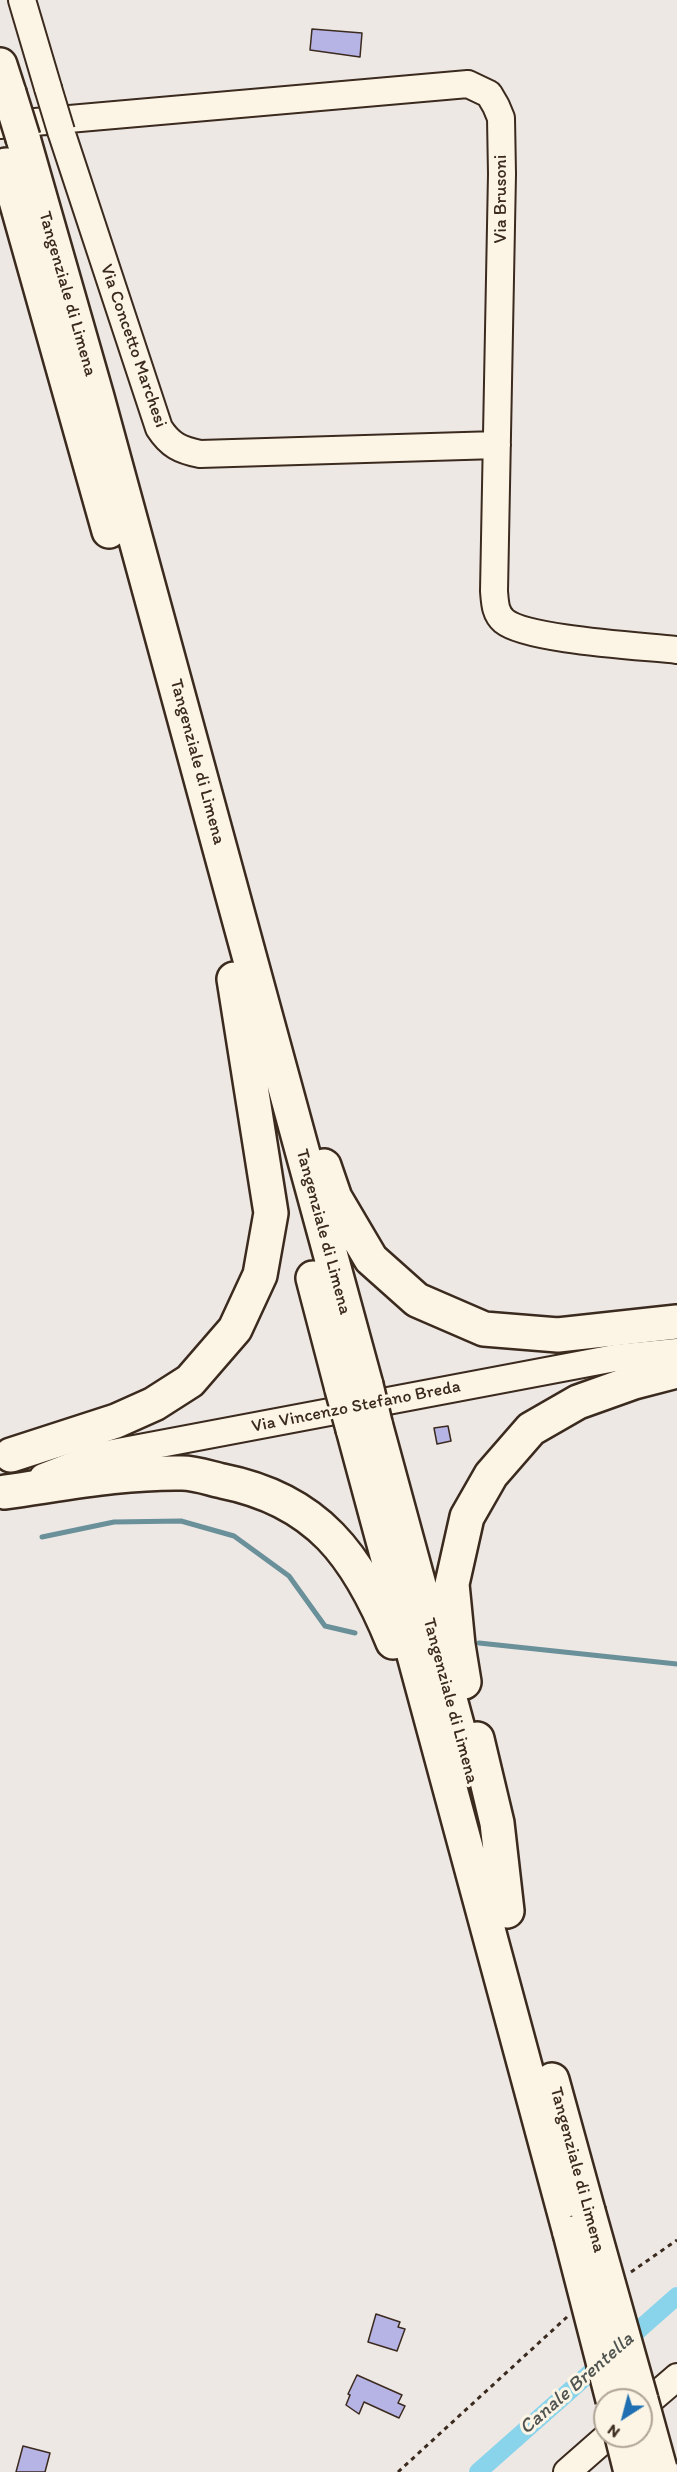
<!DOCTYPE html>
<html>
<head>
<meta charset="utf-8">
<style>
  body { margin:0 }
  #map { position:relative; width:677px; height:2472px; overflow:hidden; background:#eee8e5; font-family:Itim,sans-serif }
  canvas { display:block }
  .north { position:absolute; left:593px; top:2388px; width:60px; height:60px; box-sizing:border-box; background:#fcf5e5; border:2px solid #afa495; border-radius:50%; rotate:216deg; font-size:16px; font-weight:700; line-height:24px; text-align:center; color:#3b2a1e }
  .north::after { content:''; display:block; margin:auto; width:21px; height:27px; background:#1f6fb2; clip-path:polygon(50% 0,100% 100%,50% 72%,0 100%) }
</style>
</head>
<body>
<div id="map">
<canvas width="677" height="2472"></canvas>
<div class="north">N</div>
</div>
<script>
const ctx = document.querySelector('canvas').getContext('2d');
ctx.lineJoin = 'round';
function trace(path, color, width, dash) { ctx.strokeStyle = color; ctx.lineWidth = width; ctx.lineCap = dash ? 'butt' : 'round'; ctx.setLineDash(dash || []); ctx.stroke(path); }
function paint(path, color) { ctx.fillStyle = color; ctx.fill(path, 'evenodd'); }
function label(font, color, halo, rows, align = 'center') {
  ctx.font = font + ' Itim,sans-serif'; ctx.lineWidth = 6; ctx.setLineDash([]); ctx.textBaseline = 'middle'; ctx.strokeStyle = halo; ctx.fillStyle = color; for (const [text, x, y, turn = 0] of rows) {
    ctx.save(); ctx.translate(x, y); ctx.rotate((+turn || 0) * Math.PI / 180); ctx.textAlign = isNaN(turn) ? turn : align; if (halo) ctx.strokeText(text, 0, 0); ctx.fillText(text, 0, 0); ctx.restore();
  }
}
const stream = new Path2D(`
  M42,1537L114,1522L181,1521L234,1536L289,1576L325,1626L355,1633
  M479,1643L677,1664`);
const canal = new Path2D(`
  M478,2472L677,2296`);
const building = new Path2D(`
  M312,29L362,33L360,57L310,50Z
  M448,1426L451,1441L437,1444L434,1428Z
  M376,2314L400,2322L398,2327L405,2329L397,2351L368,2342Z
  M357,2375L402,2395L398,2403L405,2406L399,2418L364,2402L359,2414L346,2405L350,2395L348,2394Z
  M23,2446L50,2453L45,2472H16Z`);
const path = new Path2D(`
  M631,2272L677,2240
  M398,2472L567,2317`);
const minor = new Path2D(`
  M22,0L48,88
  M0,125L468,84L489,94L496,106L501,118L502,174L494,591C495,603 495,613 504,621C527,640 642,646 677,650
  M61,131L159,428C170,445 180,450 200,454L497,445
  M43,1477L97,1456L615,1358L677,1352
  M641,2408L677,2377
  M567,2472L608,2436`);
const highway = new Path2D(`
  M0,65L9,93
  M23,138L97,397L366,1385
  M6,165L109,531
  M324,1166L335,1198L371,1259L417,1300L484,1329L558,1335L677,1322
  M313,1278L342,1389
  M375,1423L469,1769
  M353,1429L570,2233
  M11,1455L116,1421L154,1404L190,1381L235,1329L260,1275L271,1213L234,979
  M5,1492C63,1484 123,1472 182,1473C195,1473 209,1478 222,1481C318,1500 358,1556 393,1642
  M464,1682L458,1645L452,1584L467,1517L491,1475L531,1429L578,1402L634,1382L677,1371
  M477,1739L497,1823L507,1911
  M552,2080L588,2211`);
const minorBridge = new Path2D(`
  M48,88L61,131`);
const highwayBridge = new Path2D(`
  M9,93L23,138
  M366,1385L375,1423
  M342,1389L353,1429
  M588,2211L641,2400
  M570,2233L613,2400
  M641,2400L660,2469
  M622,2436L631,2472`);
const streetNames = [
  ["Via Brusoni",501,199,-90],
  ["Tangenziale di Limena",67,294,74],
  ["Via Concetto Marchesi",133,346,71],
  ["Tangenziale di Limena",197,762,75],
  ["Tangenziale di Limena",323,1232,75],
  ["Via Vincenzo Stefano Breda",356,1407,-11],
  ["Tangenziale di Limena",450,1701,75],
  ["Tangenziale di Limena",577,2170,75]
];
const waterNames = [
  ["Canale Brentella",577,2384,-41]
];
trace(stream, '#6a9099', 5);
trace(canal, '#8ad4eb', 18);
paint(building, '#b6b3e5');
trace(building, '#3b2a1e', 1.5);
trace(minor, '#3b2a1e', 30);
trace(highway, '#3b2a1e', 38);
trace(path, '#3b2a1e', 3, [4.5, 4.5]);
trace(minor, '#fcf5e5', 26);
trace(highway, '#fcf5e5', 33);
trace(minorBridge, '#3b2a1e', 30, []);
trace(highwayBridge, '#3b2a1e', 38, []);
trace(minorBridge, '#fcf5e5', 26);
trace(highwayBridge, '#fcf5e5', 33);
label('18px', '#3b2a1e', '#fcf5e5', streetNames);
label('italic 20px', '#4f5451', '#fcf5e5', waterNames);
</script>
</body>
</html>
